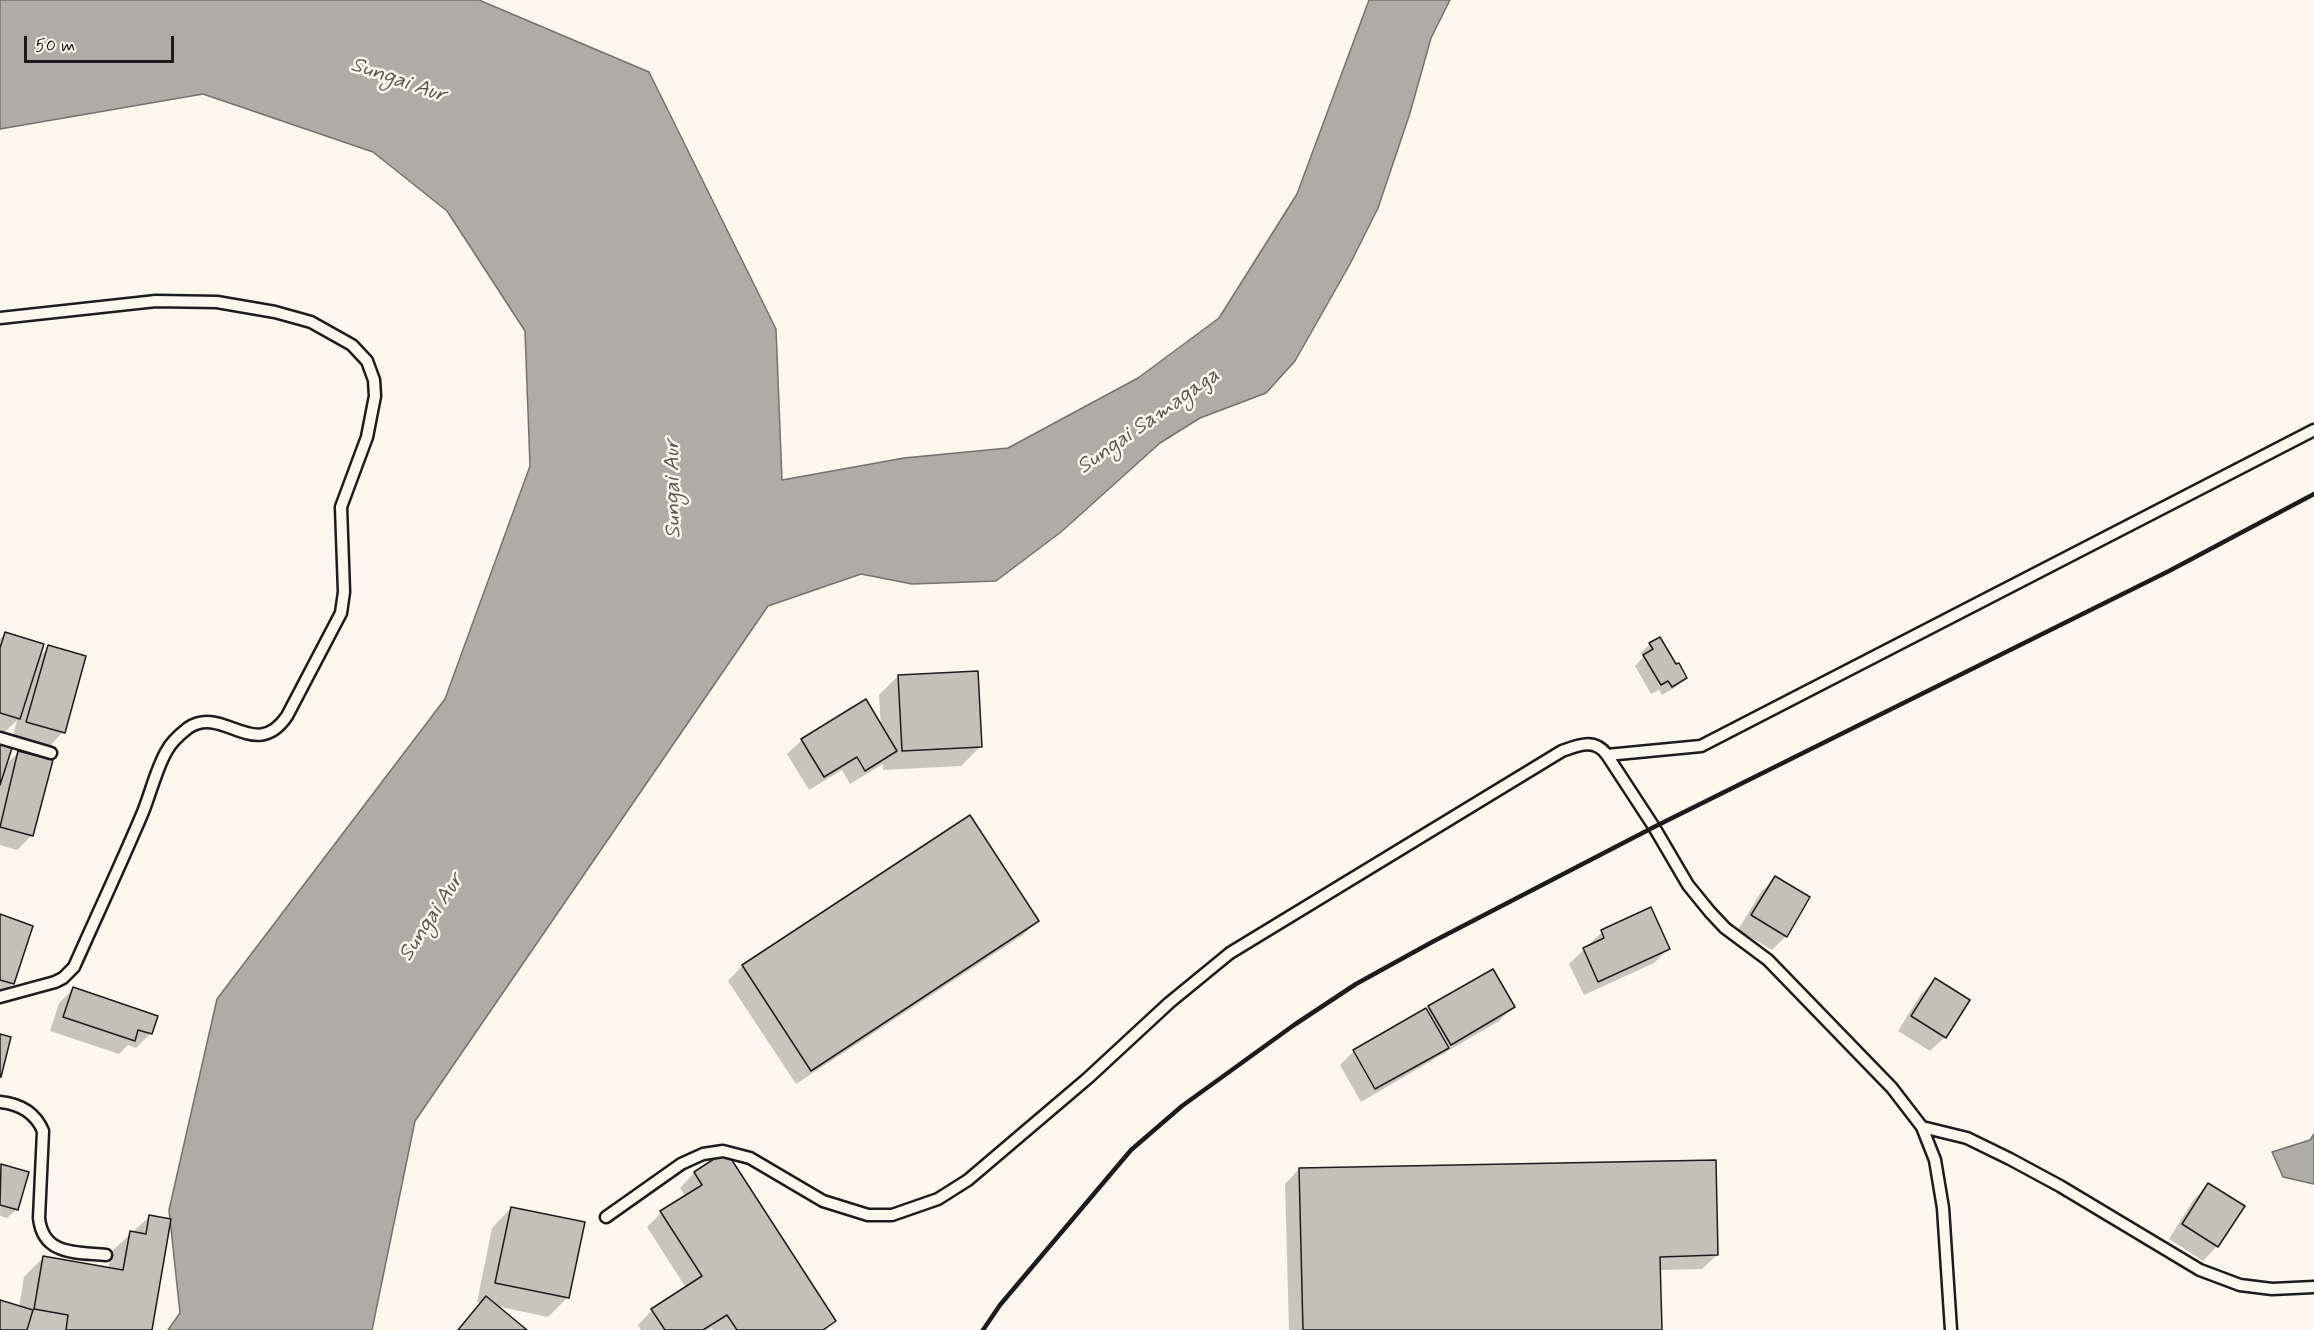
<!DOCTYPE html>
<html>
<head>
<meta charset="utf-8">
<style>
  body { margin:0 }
  #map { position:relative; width:2314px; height:1330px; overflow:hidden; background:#fbf7ec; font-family:Mynerve,sans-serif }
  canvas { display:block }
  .scale { position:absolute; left:24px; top:36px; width:150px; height:27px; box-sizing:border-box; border:3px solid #1c1c1c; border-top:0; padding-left:8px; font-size:18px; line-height:21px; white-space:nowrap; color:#1c1c1c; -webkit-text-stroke:4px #fbf7ec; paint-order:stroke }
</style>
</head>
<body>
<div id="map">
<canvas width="2314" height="1330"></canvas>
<div class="scale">50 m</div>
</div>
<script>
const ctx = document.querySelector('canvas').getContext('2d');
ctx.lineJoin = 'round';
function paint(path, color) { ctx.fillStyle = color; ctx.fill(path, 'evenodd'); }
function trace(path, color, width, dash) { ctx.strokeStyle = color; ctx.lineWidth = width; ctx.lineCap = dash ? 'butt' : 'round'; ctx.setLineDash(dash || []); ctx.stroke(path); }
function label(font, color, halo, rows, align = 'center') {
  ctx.font = font + ' Mynerve,sans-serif'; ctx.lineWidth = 5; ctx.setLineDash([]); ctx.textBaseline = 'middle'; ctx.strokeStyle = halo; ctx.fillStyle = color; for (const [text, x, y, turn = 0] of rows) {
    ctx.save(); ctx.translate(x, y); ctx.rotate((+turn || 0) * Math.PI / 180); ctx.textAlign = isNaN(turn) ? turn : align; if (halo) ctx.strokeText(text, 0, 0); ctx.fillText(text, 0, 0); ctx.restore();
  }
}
const water = new Path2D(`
  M0,0H479L649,72L776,329L782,480L904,458L1008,448L1138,378L1219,318L1297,194L1369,0H1450L1431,38L1410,113L1378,208L1350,264L1295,361L1266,393L1200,418L1160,443L1061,532L996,581L912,584L861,574L768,606L415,1121L372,1330H168L180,1313L169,1210L217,999L445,699L530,466L525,331L447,211L373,152L203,94L0,129Z
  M2314,1134V1184L2283,1177L2272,1152L2310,1140Z`);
const shadow = new Path2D(`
  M6,633L39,657L49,647L63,732L49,747L13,736L17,720L4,733L0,732V639Z
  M1650,644L1685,678L1676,687L1662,695L1659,690L1651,694L1635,666L1643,657L1640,653Z
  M898,676L980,747L961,766L883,770V764L850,784L842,770L809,790L787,754L802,740L881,727L879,695Z
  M0,746L4,766L18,753L32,835L17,850L0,845Z
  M969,817L1037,921L1023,935L796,1084L728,981L742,966Z
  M1775,878L1786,936L1772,950L1738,930L1761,892Z
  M0,916L31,927L12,984L0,996Z
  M1602,932L1669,948L1654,963L1584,995L1569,964Z
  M1935,979L1945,1037L1930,1051L1898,1031L1921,994Z
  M73,989L151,1033L136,1048L128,1045L119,1054L50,1031L59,1003Z
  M1513,1007L1499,1021L1361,1102L1340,1065L1354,1051L1429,1008Z
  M726,1153L834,1321L825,1330H713L712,1328L709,1330H641L638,1325L652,1310L686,1288L647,1227L661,1213L686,1197L680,1188L694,1173Z
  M1,1165L17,1209L7,1218L0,1216Z
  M1299,1169L1717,1255L1702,1269L1659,1270L1660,1330H1289L1285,1184Z
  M2208,1185L2217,1246L2203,1261L2169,1239L2194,1199Z
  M511,1208L568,1297L548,1317L496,1306L525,1330H457L481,1303L477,1302L492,1228Z
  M149,1217L151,1330H0V1301L19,1307L24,1277L44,1257L108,1269L111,1252Z`);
const building = new Path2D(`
  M5,632L44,644L20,719L0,713V648Z
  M1660,637L1676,664L1679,663L1687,678L1672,687L1668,681L1661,685L1643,655L1653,649L1649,643Z
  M48,645L86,656L65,733L26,722Z
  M978,671L982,747L902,751L898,675Z
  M866,699L897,751L865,771L857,757L824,777L801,739Z
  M0,744L12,748L0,785Z
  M18,751L53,760L33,836L0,827Z
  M970,815L1039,921L811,1071L742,965Z
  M1775,876L1810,897L1787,937L1751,915Z
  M1651,907L1670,949L1598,982L1583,948L1604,938L1601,930Z
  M0,914L33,926L14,984L0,980Z
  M1493,969L1515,1007L1451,1045L1428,1006Z
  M1935,978L1970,1000L1946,1038L1911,1016Z
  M73,987L158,1016L152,1034L138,1030L135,1041L63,1017Z
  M1426,1008L1449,1048L1375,1089L1353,1050Z
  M0,1034L11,1037L1,1077H0Z
  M726,1151L836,1321L823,1330H737L727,1315L703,1330H665L651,1309L702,1276L660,1211L702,1185L694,1172Z
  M1716,1160L1718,1255L1660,1257L1662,1330H1303L1299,1168Z
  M1,1164L29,1172L18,1210L0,1205Z
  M2208,1183L2245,1206L2218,1247L2182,1224Z
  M511,1207L585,1222L569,1298L495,1283Z
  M149,1215L171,1219L152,1330H66L68,1315L34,1309L43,1256L123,1270L130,1231L146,1234Z
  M486,1296L527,1330H458Z
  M0,1300L33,1310L27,1330H0Z`);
const service = new Path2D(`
  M0,318L156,301L217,302L275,312L311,322L352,345L367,361L374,380L375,396L367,437L341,507L344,592L341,613L287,716C255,763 223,704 188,728C179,735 171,742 166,752C156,770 151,792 143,812C121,864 97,915 74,967L63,978L55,982L0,997
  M0,738L51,753
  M1607,755L1701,746L2314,430
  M0,1102C20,1104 35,1112 43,1131L39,1218C43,1256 77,1252 106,1255
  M1922,1127L1967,1138L2010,1159L2060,1186L2200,1270L2240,1285L2272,1289L2314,1287
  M606,1217L681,1164L703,1154L723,1151L750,1158L823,1201L868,1215H892L938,1199L968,1180L1088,1078L1169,1003L1230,953L1562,751C1579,745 1595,738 1607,755L1654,827L1688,885L1710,912L1725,928L1768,960L1892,1088L1922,1127L1935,1160L1943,1208L1951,1330`);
const rail = new Path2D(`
  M983,1330L1000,1305L1131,1150L1182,1106L1294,1025L1356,984L1434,941L1654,827L2169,571L2314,494`);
const waterNames = [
  ["Sungai Aur",398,81,19],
  ["Sungai Samagaga",1149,422,-35],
  ["Sungai Aur",674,489,-91],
  ["Sungai Aur",432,918,-57]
];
paint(water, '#afaca5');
trace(water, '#74726e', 1.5);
paint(shadow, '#0003');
paint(building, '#c3c0b8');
trace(building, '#1c1c1c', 1.5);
trace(service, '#1c1c1c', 15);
trace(service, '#fbf7ec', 10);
trace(rail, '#1c1c1c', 4.5);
label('italic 22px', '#575653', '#fbf7ec', waterNames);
</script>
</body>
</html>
